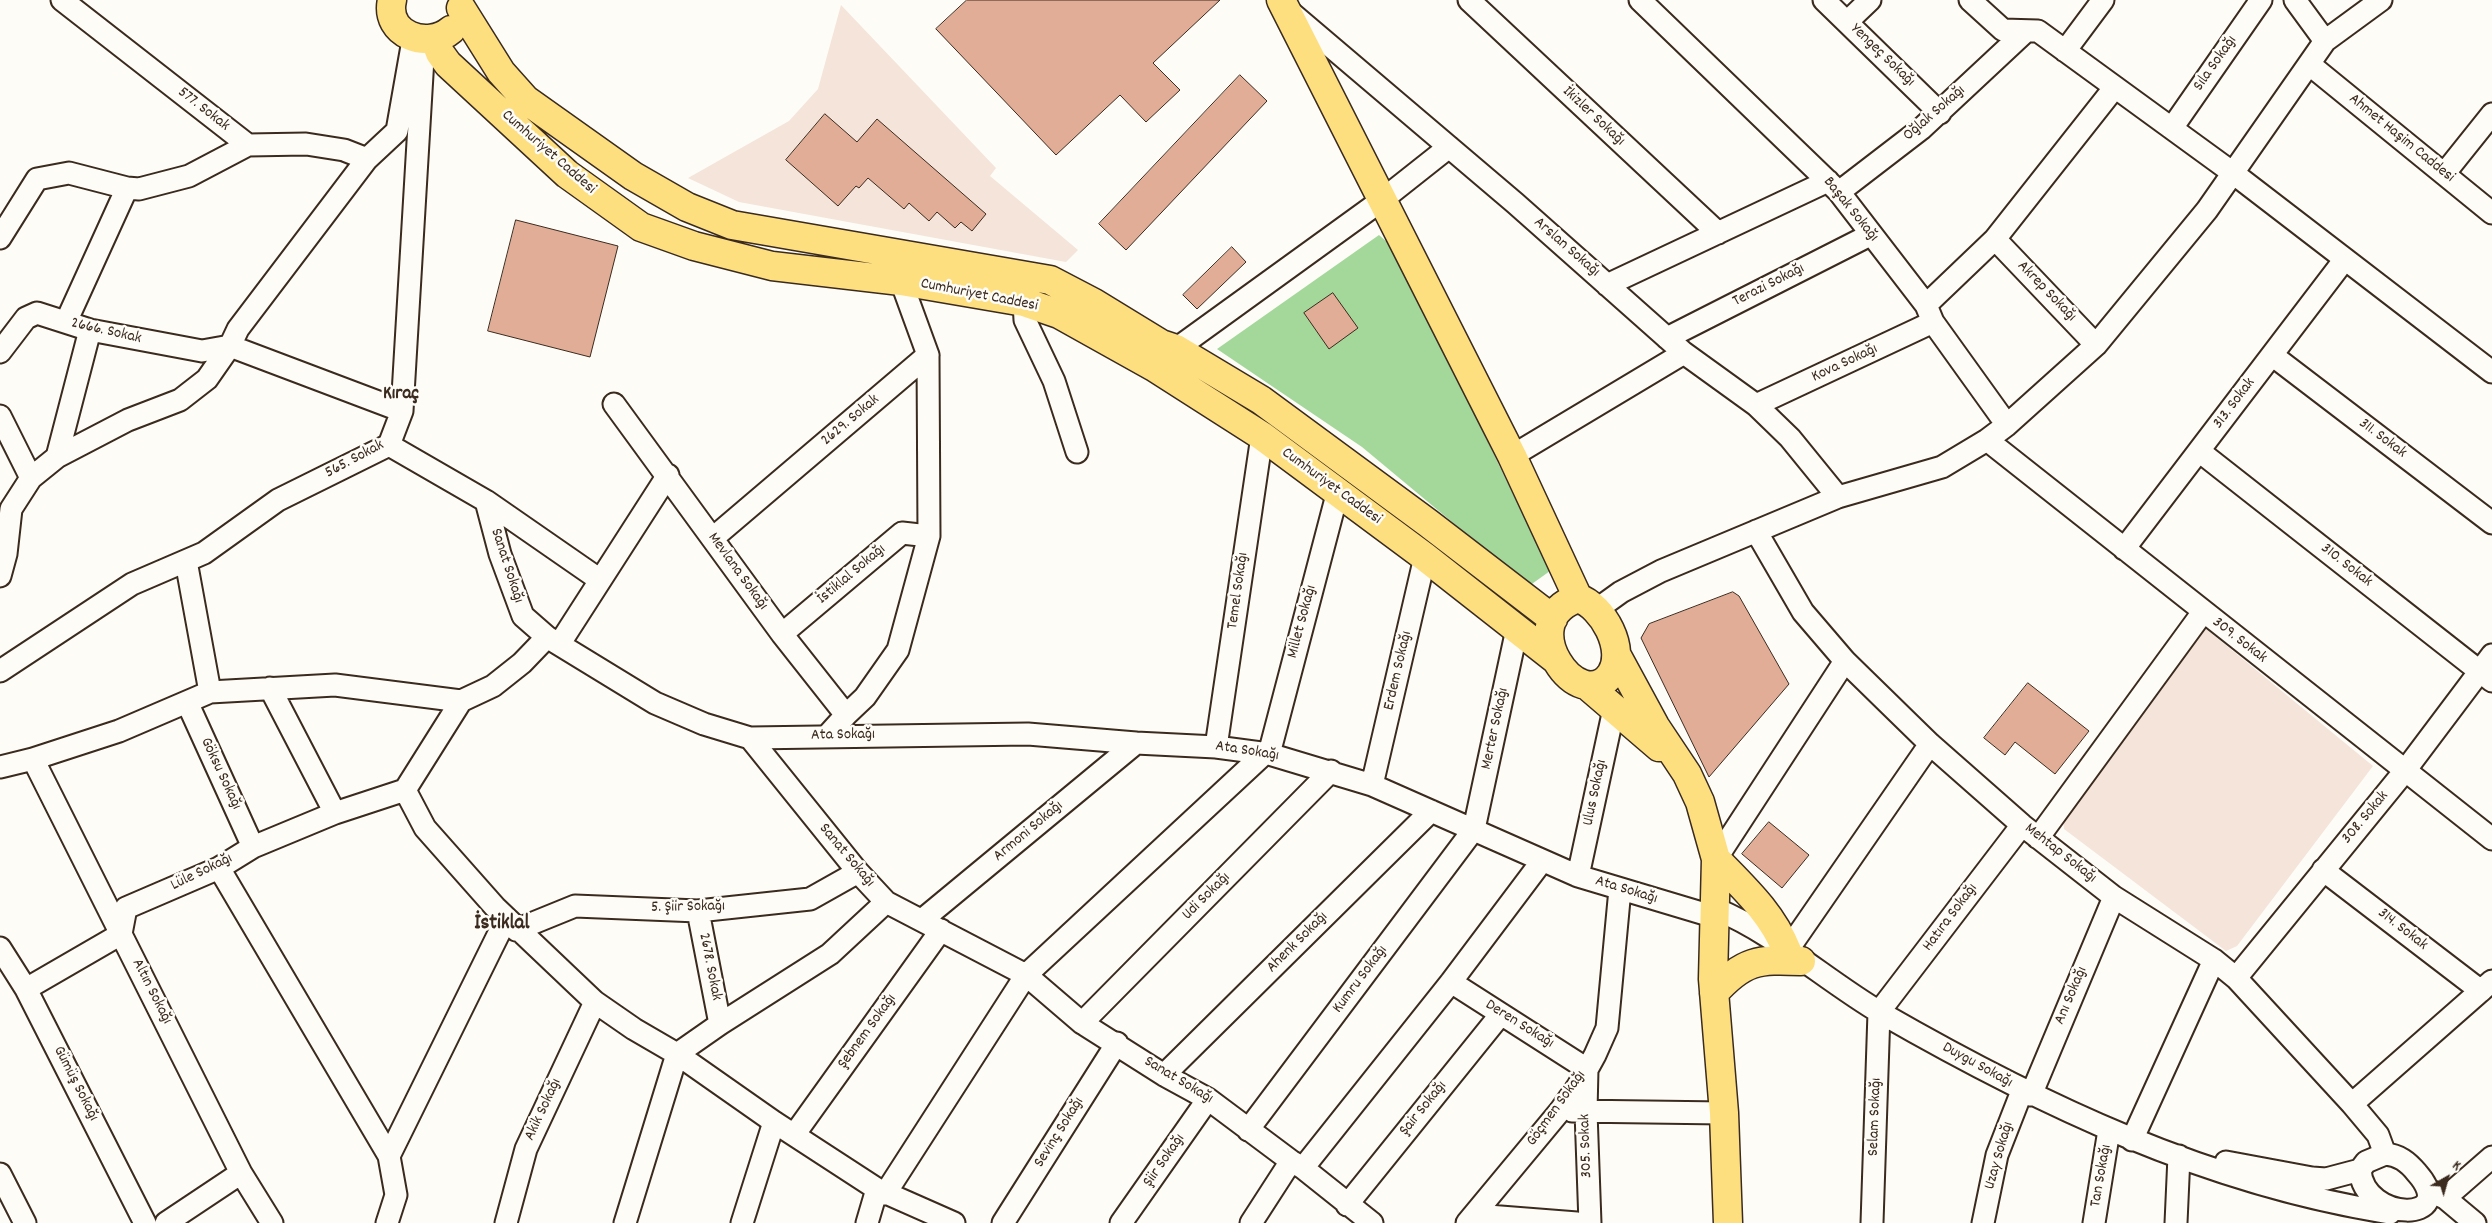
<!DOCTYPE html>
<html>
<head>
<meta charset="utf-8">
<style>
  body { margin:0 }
  #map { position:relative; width:2492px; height:1223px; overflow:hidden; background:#fdfcf7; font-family:Dekko,sans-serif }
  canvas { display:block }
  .north { position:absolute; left:2422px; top:1153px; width:50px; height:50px; -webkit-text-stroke:4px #fdfcf7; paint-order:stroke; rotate:38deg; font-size:14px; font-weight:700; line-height:20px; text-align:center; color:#3b2a1e }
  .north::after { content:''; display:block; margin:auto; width:18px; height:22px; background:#3b2a1e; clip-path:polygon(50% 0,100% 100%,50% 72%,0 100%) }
</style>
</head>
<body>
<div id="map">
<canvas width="2492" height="1223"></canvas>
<div class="north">K</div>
</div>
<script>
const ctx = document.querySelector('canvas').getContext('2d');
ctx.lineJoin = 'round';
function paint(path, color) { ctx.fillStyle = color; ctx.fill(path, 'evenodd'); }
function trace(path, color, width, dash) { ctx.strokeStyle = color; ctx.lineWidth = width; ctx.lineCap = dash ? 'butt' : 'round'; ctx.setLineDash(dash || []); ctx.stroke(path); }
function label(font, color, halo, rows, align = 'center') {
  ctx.font = font + ' Dekko,sans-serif'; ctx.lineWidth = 5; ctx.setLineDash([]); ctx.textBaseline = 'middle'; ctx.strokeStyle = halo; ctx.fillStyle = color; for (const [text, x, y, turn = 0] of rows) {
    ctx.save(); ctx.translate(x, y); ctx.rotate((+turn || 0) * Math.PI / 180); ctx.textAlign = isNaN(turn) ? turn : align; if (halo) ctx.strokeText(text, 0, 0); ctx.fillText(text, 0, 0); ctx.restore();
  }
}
const built = new Path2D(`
  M841,5L996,168L990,176L1078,250L1066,262L739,202L688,178L789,121L818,89Z
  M2205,628L2373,766L2237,946L2226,951L2064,829L2063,817Z`);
const green = new Path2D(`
  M1379,235L1395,249L1550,571L1529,586L1362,447L1217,349Z`);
const building = new Path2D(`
  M967,0H1220L1153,63L1180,90L1146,122L1120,95L1056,155L936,29Z
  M1240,75L1267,101L1126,250L1099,224Z
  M825,114L857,142L877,119L986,214L972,231L961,222L955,228L937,212L929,221L909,203L904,209L868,178L859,188L856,186L838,206L786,160Z
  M516,220L618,246L590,357L488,331Z
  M1232,247L1246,262L1197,309L1183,295Z
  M1333,293L1358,328L1329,349L1304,313Z
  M1733,592L1739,596L1789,684L1709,777L1641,638L1649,624Z
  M2028,683L2089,731L2055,774L2015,742L2005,755L1984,738Z
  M1769,822L1809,855L1782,888L1742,854Z`);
const minor = new Path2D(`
  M62,0L248,145L306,144L344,150L367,159
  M1469,0L1718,233
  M1640,0L1839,192L1926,305L1933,322L2007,425
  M1824,0L1940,113
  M1970,0L2003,30L2038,31L2233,173L2492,372
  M2295,0L2325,41
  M1289,11L1515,203L1684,353L1756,405L1790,438L1838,497
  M1847,22L1870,0
  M2065,51L2103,0
  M2309,64L2492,213
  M2172,128L2261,0
  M2444,174L2492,114
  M1839,192L1921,129L2026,31
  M0,238L37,179L69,173L127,188L139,189L189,176L248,145
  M1995,239L2096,345
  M1607,285L1828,181
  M1024,302L1025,320L1054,381L1077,452
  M1926,305L1995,239L2115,87
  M66,322L127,188
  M1667,338L1870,235
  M1176,349L1382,200L1449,147
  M0,352L26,318L37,313L90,330L202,351L230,346L402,411
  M2272,355L2492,523
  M614,404L782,634L846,715L827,736
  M1756,405L1933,322
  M0,416L31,478
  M1987,440L2492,839
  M389,445L486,501L500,554L523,616L547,637L655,703L704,724L750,738L858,872L886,902L1026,975L1082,1023L1164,1075L1208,1099L1291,1161L1303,1168L1372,1223
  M2199,451L2492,681
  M1512,456L1684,353
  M57,457L90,330
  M486,501L600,580
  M1756,531L1803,612L1845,661L1930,744L2022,825L2114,897L2214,960L2236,978L2352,1104L2378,1135L2385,1154
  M713,538L928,355L901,281
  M2124,549L2345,259
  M186,561L210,692
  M0,576L6,554L11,509L31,478L57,457L128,420L180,400L207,379L230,346L238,329L367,159L397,131L412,46
  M1596,610L1621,592L1661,571L1838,497L1942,467L1987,440L2007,425L2096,345L2207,210L2325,41L2381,0
  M782,634L902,533L929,536
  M547,637L522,663L493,686L461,701L405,790L425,828L495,907L595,1002L634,1029L677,1054L774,1122L877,1189L954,1223
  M560,643L668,475
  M0,671L132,584L204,553L278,500L389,445L402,411L424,41
  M270,688L335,813
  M187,702L253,847
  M846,715L865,697L898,650L929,536L928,355
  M750,738L1028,734L1136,743L1216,747L1269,754L1372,785L1578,876L1715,917
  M1216,747L1262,436
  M1269,754L1338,491
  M33,759L241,1173L272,1223
  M0,767L33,759L119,731L210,692L335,685L461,701
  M1372,785L1425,557
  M2038,838L2203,612
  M1716,859L1845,661
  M219,868L389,1156
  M2323,870L2481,991
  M1578,876L1614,709
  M1716,909C1776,934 1825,980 1881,1013C2041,1105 2207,1184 2390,1213
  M698,911L720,1024
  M922,920L1136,743
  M516,930L575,906L698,911L810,899L858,872
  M0,948L26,989L145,1223
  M1787,951L1930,744
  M2236,978L2404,772L2492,655
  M1451,982L1587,1069L1586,1112L1590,1223
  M26,989L121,934L126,908L219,868L253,847L335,813L405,790
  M1082,1023L1331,771
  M1164,1075L1431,811
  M2031,1095L2114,897
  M2352,1104L2492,981
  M1572,1111L1724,1113
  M1248,1130L1474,829L1517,629
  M794,1135L941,930
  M2132,1140L2214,960
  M2385,1154C2399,1155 2408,1162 2417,1173C2461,1223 2364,1223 2360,1170L2366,1162Z
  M2226,1162L2312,1178L2326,1179L2360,1170
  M1303,1168L1451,982L1542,861
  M0,1174L25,1223
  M2433,1192L2445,1198L2475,1223
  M885,1194L1026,975L1265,753
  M2445,1198L2492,1157
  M1347,1205L1501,1014
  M1475,1215L1577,1223
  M166,1223L241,1173
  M387,1223L396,1195L389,1156L506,919
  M506,1223L526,1149L595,1002
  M625,1223L677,1054L720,1024L830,954L886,902
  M742,1223L774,1122
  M867,1223L877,1189
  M1003,1223L1117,1043
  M1121,1223L1208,1099
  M1251,1223L1291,1161
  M1467,1223L1560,1111L1578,1086L1595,1055L1607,1028L1620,889
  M1872,1223L1879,1012L2022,825
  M1983,1223L1997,1155L2022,1091
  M2094,1223L2109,1130
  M2176,1223L2179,1156`);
const major = new Path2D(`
  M392,0C384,35 428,50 451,30
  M1281,0L1512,456L1578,598
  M461,8L501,72L526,100L633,176L687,207L732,225L1050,280L1094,303L1161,344L1176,349L1261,400L1428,523L1553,619
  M435,40L440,53L448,64L567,174L641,227L694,246L772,266L901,281L1024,302L1059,314L1154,367L1262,436L1425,557L1555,659
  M1578,598C1603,606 1627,650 1611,674C1580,719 1510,621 1578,598Z
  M1617,656L1655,726L1687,774L1700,802L1716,859L1713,979L1724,1113L1728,1223
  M1589,687L1659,747
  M1716,859C1744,888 1772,913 1787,951
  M1714,993C1744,960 1758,959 1801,961`);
const streetNames = [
  ["Yengeç Sokağı",1882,56,44],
  ["Sıla Sokağı",2216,64,-55],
  ["577. Sokak",203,110,38],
  ["Oğlak Sokağı",1935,114,-41],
  ["İkizler Sokağı",1593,117,43],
  ["Ahmet Haşim Caddesi",2401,139,39],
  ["Cumhuriyet Caddesi",548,153,41],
  ["Başak Sokağı",1850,210,51],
  ["Arslan Sokağı",1566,248,41],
  ["Terazi Sokağı",1769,286,-27],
  ["Akrep Sokağı",2046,292,46],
  ["Cumhuriyet Caddesi",979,296,11],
  ["2666. Sokak",106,332,13],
  ["Kova Sokağı",1845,364,-25],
  ["313. Sokak",2235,404,-53],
  ["2629. Sokak",851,421,-40],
  ["311. Sokak",2382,439,37],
  ["565. Sokak",355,460,-28],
  ["Cumhuriyet Caddesi",1331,487,36],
  ["Sanat Sokağı",506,566,72],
  ["310. Sokak",2346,566,38],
  ["Mevlana Sokağı",737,572,54],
  ["İstiklal Sokağı",852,575,-40],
  ["Temel Sokağı",1239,591,-82],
  ["Millet Sokağı",1303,622,-75],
  ["309. Sokak",2239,641,38],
  ["Erdem Sokağı",1399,671,-77],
  ["Merter Sokağı",1496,729,-78],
  ["Ata Sokağı",843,736,-1],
  ["Ata Sokağı",1247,752,9],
  ["Göksu Sokağı",220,774,65],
  ["Ulus Sokağı",1596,793,-78],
  ["308. Sokak",2366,818,-50],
  ["Armoni Sokağı",1029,832,-40],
  ["Mehtap Sokağı",2060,854,38],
  ["Sanat Sokağı",846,856,50],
  ["Lüle Sokağı",202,873,-26],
  ["Ata Sokağı",1626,891,17],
  ["Udi Sokağı",1207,897,-45],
  ["5. Şiir Sokağı",688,908,-1],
  ["Hatıra Sokağı",1951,918,-53],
  ["314. Sokak",2402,930,38],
  ["Ahenk Sokağı",1298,943,-45],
  ["2678. Sokak",709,967,79],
  ["Kumru Sokağı",1361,980,-53],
  ["Altın Sokağı",151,992,63],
  ["Anı Sokağı",2072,996,-67],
  ["Deren Sokağı",1519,1025,32],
  ["Şebnem Sokağı",868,1032,-54],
  ["Duygu Sokağı",1977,1066,29],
  ["Sanat Sokağı",1178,1081,31],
  ["Gümüş Sokağı",75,1084,63],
  ["Şair Sokağı",1424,1109,-51],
  ["Göçmen Sokağı",1557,1109,-54],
  ["Akik Sokağı",544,1110,-65],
  ["Selam Sokağı",1876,1117,-88],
  ["Sevinç Sokağı",1060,1133,-58],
  ["305. Sokak",1587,1146,-92],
  ["Uzay Sokağı",2000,1156,-74],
  ["Şiir Sokağı",1165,1161,-55],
  ["Tan Sokağı",2102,1176,-80]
];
const quarterNames = [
  ["Kıraç",401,395]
];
const districtNames = [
  ["İstiklal",502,925]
];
paint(built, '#f5e4da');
paint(green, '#a4d89b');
paint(building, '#e2ad96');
trace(building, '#3b2a1e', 1);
trace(minor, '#3b2a1e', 25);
trace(major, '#3b2a1e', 31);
trace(minor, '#fdfcf7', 21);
trace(major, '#fddf80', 28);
label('16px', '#3b2a1e', '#fdfcf7', streetNames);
label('bold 19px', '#3b2a1e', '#fdfcf7', quarterNames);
label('bold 21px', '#3b2a1e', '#fdfcf7', districtNames);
</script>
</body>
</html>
